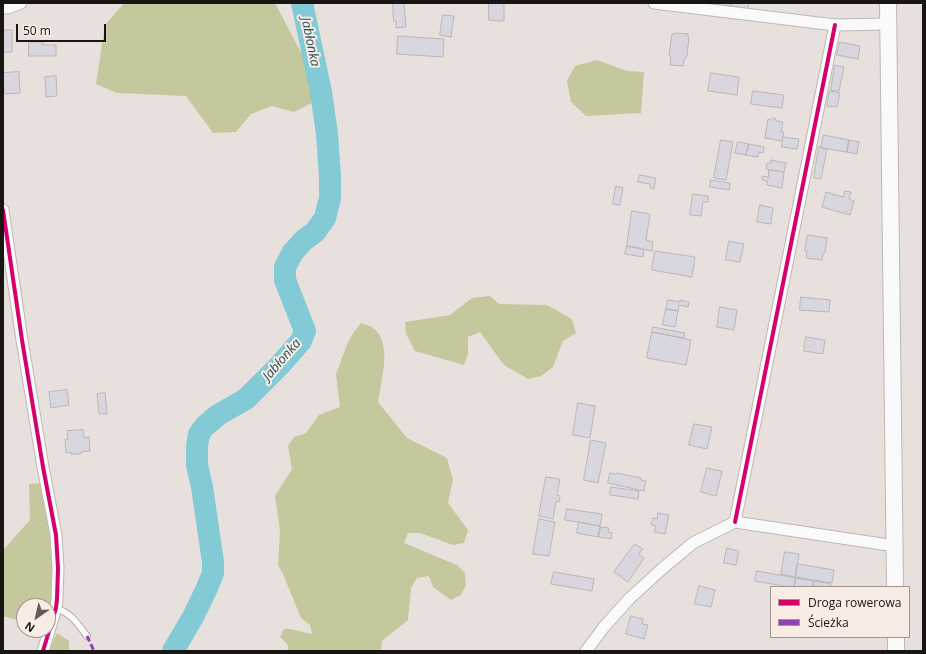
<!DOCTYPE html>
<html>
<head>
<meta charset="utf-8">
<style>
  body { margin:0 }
  #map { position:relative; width:926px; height:654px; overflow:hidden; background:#e7e0dc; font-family:"Open Sans",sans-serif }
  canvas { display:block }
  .frame { position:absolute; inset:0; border:4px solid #191513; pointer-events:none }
  .legend { position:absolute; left:770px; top:586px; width:140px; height:52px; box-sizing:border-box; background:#f8ece5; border:1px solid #9f9691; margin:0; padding:5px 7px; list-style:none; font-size:12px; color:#191513 }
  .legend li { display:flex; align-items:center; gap:8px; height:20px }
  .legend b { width:20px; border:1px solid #9f9691 }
  .north { position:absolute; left:16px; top:598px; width:40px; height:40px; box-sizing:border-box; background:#f8ece5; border:1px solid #9f9691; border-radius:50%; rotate:214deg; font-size:11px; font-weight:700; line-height:16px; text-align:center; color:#191513 }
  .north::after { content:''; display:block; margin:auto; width:14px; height:18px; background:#615c59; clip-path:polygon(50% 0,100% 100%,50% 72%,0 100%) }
  .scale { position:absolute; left:16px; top:24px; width:90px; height:18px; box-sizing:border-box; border:2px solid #191513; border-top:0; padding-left:5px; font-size:12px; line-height:14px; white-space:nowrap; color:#191513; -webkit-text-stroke:3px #f8ece5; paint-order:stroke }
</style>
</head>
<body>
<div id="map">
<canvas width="926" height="654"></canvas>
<div class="frame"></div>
<ul class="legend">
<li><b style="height:5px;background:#d6006c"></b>Droga rowerowa</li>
<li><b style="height:5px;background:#8e44ad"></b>Ścieżka</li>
</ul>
<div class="north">N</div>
<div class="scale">50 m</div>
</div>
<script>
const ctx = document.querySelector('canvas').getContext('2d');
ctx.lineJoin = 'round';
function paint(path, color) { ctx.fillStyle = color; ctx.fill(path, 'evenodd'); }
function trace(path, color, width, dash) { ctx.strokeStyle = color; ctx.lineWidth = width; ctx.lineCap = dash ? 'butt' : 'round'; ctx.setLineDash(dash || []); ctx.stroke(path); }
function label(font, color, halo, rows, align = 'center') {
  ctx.font = font + ' "Open Sans",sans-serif'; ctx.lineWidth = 4; ctx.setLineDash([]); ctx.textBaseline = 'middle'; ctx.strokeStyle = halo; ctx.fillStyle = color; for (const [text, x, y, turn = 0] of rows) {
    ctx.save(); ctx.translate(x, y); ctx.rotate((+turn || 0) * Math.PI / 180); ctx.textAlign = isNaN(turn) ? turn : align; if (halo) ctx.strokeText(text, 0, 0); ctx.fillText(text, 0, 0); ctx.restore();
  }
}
const forest = new Path2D(`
  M124,3H275L306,62L314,102L294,112L272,106L251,114L236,132L213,133L186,96L117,93L96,84L105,25Z
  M597,60L627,71L644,72L641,113L586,116L571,102L567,81L575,66Z
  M490,296L499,304L547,305L572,319L576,333L563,341L553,367L541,376L528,379L504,365L480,332L468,337V354L464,365L415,351L406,334L405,322L450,315L472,298Z
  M361,323C365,325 370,325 373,328C393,342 381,381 378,402L407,438L447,458L453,480L448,503L468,530L464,543L453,545L420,533H408L404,543L457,565L465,573L466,585L461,595L451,600L433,587L429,576L417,578L411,588L410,598L408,620L382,641L381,651H288V645L280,637L284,629H290L312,634L310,625L301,618L283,574L278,565L280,530L275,496L292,469L288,446L294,437L306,433L319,415L340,407L336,374L348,342L354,332Z
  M41,483L53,534V597L48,621V606H24V622L3,616V550L30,520L29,484Z
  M57,633L69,641V651H49Z`);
const river = new Path2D(`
  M173,651L193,617L206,590L213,573V562L202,487L197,465V446L199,434L205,426L218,415L246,399L280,365L301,341L305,331L285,280V267L293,252L304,240L315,232L325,218L330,198V177L327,134L321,92L302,3`);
const building = new Path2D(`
  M393,3H404L406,27L396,28V21H394Z
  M489,3H504V21L489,20Z
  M719,3H731V6L719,5Z
  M731,3H749L748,9L731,6Z
  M443,15L454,16L451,37L440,35Z
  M3,30H12V52H3Z
  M675,33L688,34V37H689L687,56L684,59L683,66L670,65L671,57L669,55L672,34H674Z
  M398,36L444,39L443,57L397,54Z
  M29,42H43V45H56V56H29Z
  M840,42L860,46L858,59L837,55Z
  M835,65L844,67L839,91L831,90Z
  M19,72L20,93L4,94V87H3V73Z
  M711,73L739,77L737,95L708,91Z
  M56,76L57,96L46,97L45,77Z
  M753,91L784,95L782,108L751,104Z
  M830,91L840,93L837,107L827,106Z
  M773,118H775L776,121L783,122L781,132H784L782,141L765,138L768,119L770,120Z
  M824,135L849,140L847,152L821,148Z
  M783,137L799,139L797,149L782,147Z
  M721,140L733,142L726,180L714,178Z
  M849,140L859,142L857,154L847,152Z
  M738,142L749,144L746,155L735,153Z
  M749,144L764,147L763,153L758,152V157L746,155Z
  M819,147L827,149L821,179L814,178Z
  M771,160L786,163L784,172L766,169L767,163H771Z
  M769,170L784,172L782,188L767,185V181L762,180L763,176L768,177Z
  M640,175L656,178L654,189L650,188V184L638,182Z
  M711,180L730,183L729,190L710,187Z
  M616,186L623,188L620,205L613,204Z
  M845,191L851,192L849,199L854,201L850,215L822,207L826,192L843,197Z
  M693,194L708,196V202H703L701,216L690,215Z
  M760,205L773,208L771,224L757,222Z
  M632,211L650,214L646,240L653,242L652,251L627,246Z
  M808,235L827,238L825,253H823L822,260L806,258L807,251H805Z
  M729,241L744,244L740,262L726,260Z
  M627,246L644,249L643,257L625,254Z
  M655,251L695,257L692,277L652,270Z
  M801,297L830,300L829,312L800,310Z
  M668,300L680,302V300L689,302L688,307L679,305L678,311L666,309Z
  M720,307L737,310L734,330L717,327Z
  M666,309L678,311L675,327L663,325Z
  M653,327L685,333L684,338L652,332Z
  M652,332L691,340L686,365L647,358Z
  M806,337L825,340L823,354L804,351Z
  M67,390L69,405L51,408L49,392Z
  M105,393L107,414H99L97,394Z
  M578,403L595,406L590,438L573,435Z
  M694,424L712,427L707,449L689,445Z
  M83,430L84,438L89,437L90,451L81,452V454H71V452L66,453L65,439H68L67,431Z
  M591,440L606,443L598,483L584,480Z
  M707,468L722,471L716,496L701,492Z
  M610,473L616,474L617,473L641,478V480L646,481L644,491L608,483Z
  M546,477L560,479L557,495L560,496L559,502L556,501L553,519L539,516Z
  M611,487L639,491L638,499L610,495Z
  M567,509L602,514L600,526L565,520Z
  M658,513L669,515L665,534L654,532L656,526L651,525L653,518L657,519Z
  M539,519L555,522L549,556L533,554Z
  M579,522L600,526L598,537L577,533Z
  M601,527L609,528L608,532L612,533L611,539L599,537Z
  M635,544L643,549L639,554L644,558L628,582L614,572Z
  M727,548L739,551L736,565L724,563Z
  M785,552L799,554L795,577L781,574Z
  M798,564L834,570L832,583L796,577Z
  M757,571L796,578L794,587H789L755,581Z
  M554,572L594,579L592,591L551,584Z
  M796,578L814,581L813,587H794Z
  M814,581L831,584L830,587H813Z
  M699,586L715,590L711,607L695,604Z
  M631,616L643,619L642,624L648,625L644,639L626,634Z`);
const lane = new Path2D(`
  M56,608C72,614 77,623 87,636`);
const street = new Path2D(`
  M654,3L835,25L888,24
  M3,8H8L21,3
  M3,210L22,340L43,467L56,535L58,568L57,599L56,608L43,651
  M735,522L835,25
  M586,651L604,627L629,599L663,568L693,543L735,522L895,546`);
const secondary = new Path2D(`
  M888,3L895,587
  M896,637V651`);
const quiet = new Path2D(`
  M87,636L94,651`);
const cycleway = new Path2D(`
  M3,210L22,340L43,467L56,535L58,568L57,599L56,608L43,651
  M735,522L835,25`);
const waterNames = [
  ["Jabłonka",310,42,78],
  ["Jabłonka",282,360,-49]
];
paint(forest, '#c5c89d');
trace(river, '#82cad6', 22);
paint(building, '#d9d6e0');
trace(building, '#bab7b8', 1);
trace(lane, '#bdb8b5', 8);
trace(street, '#bdb8b5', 13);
trace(secondary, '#bdb8b5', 18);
trace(lane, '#fbfafa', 5.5);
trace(street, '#fbfafa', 11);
trace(secondary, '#fbfafa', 16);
trace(quiet, '#8e44ad', 3, [6, 3]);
trace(cycleway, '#d6006c', 4);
label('italic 13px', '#24525a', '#f8ece5', waterNames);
</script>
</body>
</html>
